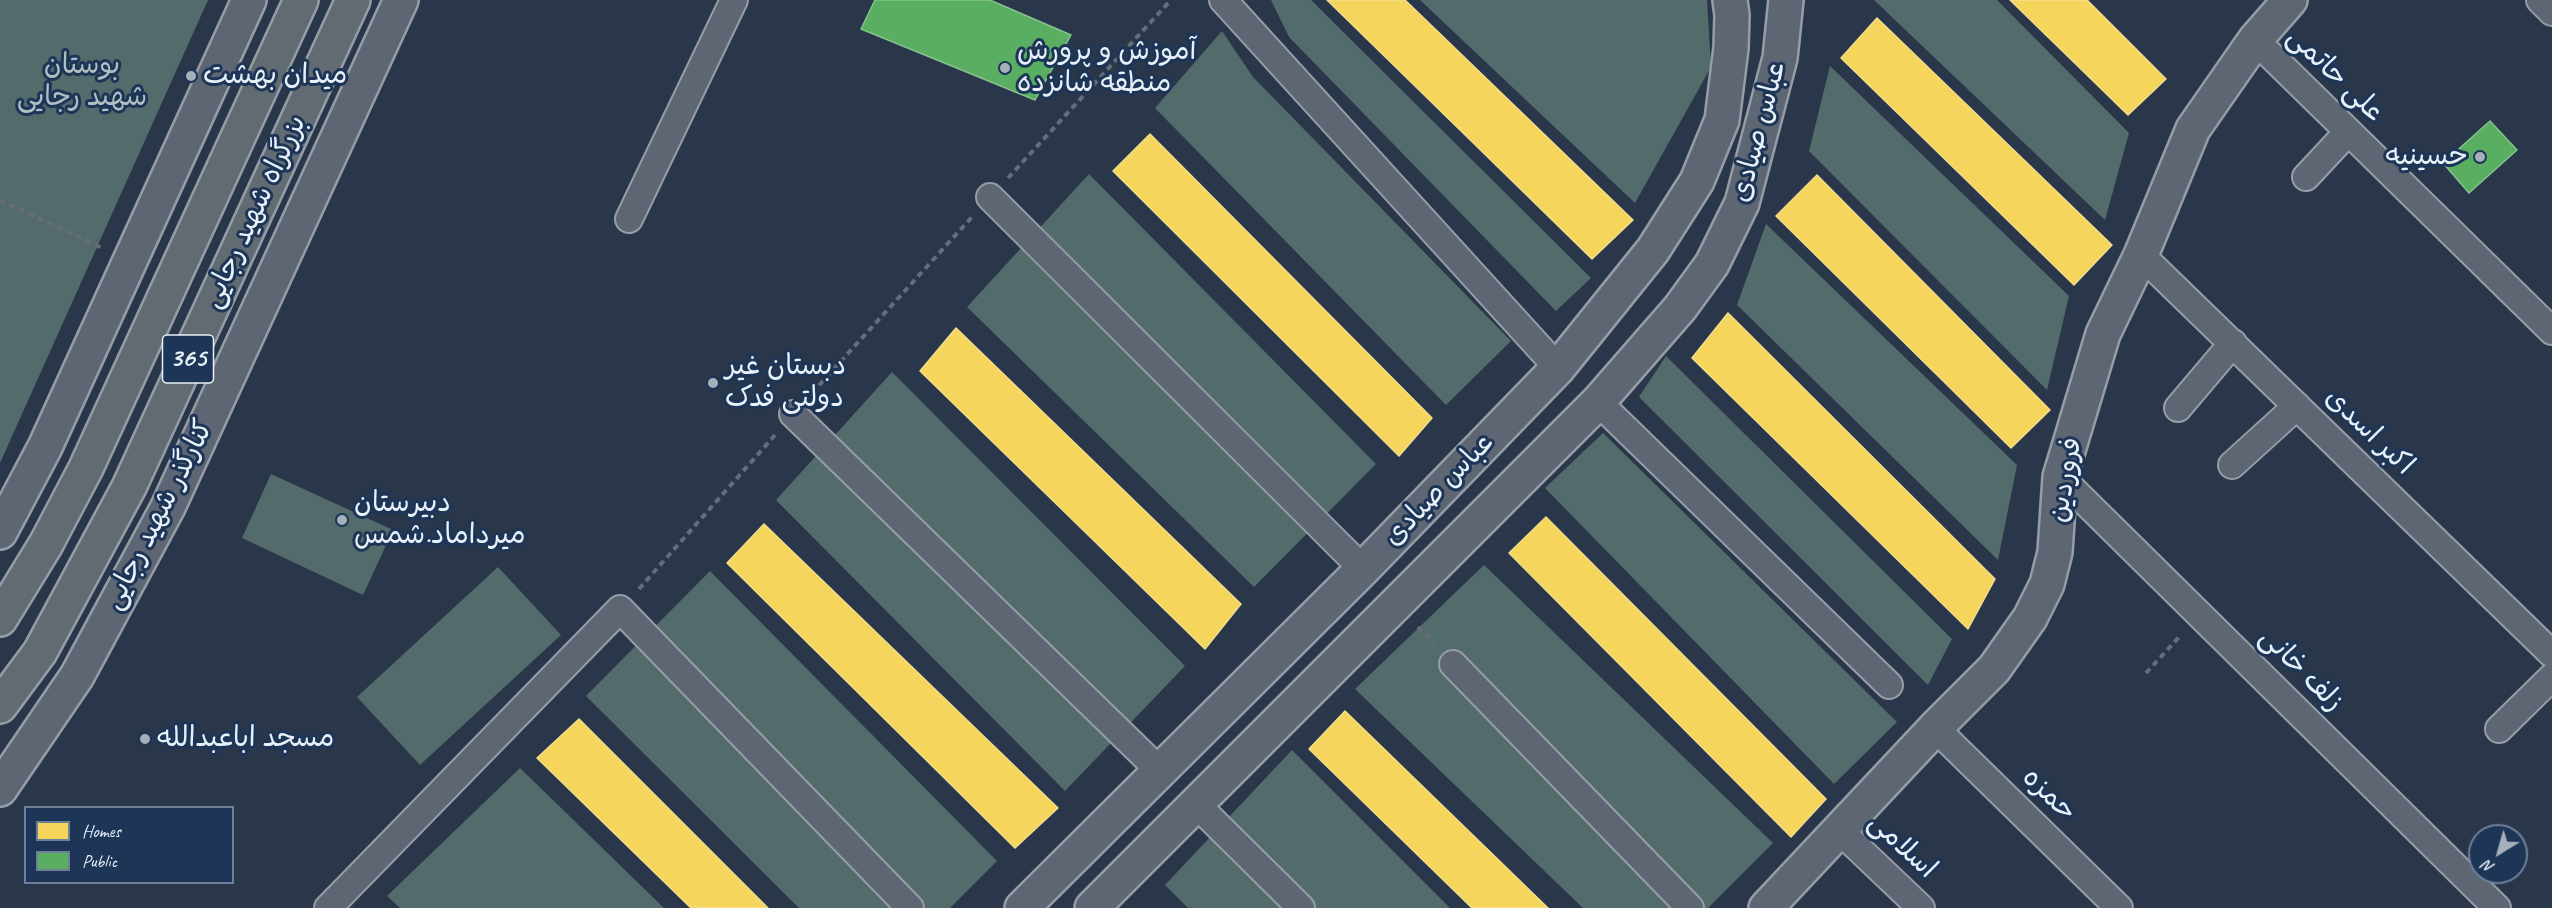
<!DOCTYPE html>
<html>
<head>
<meta charset="utf-8">
<style>
  body { margin:0 }
  #map { position:relative; width:2552px; height:908px; overflow:hidden; background:#2a374a; font-family:Caveat,sans-serif }
  canvas { display:block }
  .legend { position:absolute; left:24px; top:806px; width:210px; height:78px; box-sizing:border-box; background:#1d3557; border:2px solid #6e8097; margin:0; padding:8px 10px; list-style:none; font-size:18px; color:#e8f1f8 }
  .legend li { display:flex; align-items:center; gap:12px; height:30px }
  .legend b { width:30px; border:2px solid #6e8097 }
  .north { position:absolute; left:2468px; top:824px; width:60px; height:60px; box-sizing:border-box; background:#1d3557; border:2px solid #6e8097; border-radius:50%; rotate:217deg; font-size:16px; font-weight:700; line-height:24px; text-align:center; color:#e8f1f8 }
  .north::after { content:''; display:block; margin:auto; width:21px; height:27px; background:#a6b0bb; clip-path:polygon(50% 0,100% 100%,50% 72%,0 100%) }
</style>
</head>
<body>
<div id="map">
<canvas width="2552" height="908"></canvas>
<ul class="legend">
<li><b style="height:16px;background:#f6d55c"></b>Homes</li>
<li><b style="height:16px;background:#5aae61"></b>Public</li>
</ul>
<div class="north">N</div>
</div>
<script>
const ctx = document.querySelector('canvas').getContext('2d');
ctx.lineJoin = 'round';
function paint(path, color) { ctx.fillStyle = color; ctx.fill(path, 'evenodd'); }
function trace(path, color, width, dash) { ctx.strokeStyle = color; ctx.lineWidth = width; ctx.lineCap = dash ? 'butt' : 'round'; ctx.setLineDash(dash || []); ctx.stroke(path); }
function label(font, color, halo, rows, align = 'center') {
  ctx.font = font + ' Caveat,"Playpen Sans Arabic",sans-serif'; ctx.lineWidth = 6; ctx.setLineDash([]); ctx.textBaseline = 'middle'; ctx.strokeStyle = halo; ctx.fillStyle = color; for (const [text, x, y, turn = 0] of rows) {
    ctx.save(); ctx.translate(x, y); ctx.rotate((+turn || 0) * Math.PI / 180); ctx.textAlign = isNaN(turn) ? turn : align; if (halo) ctx.strokeText(text, 0, 0); ctx.fillText(text, 0, 0); ctx.restore();
  }
}
const green = new Path2D(`
  M0,0H208L0,463Z
  M1271,0H1311L1591,278L1556,311L1289,37Z
  M1420,0H1707L1711,67L1635,203Z
  M1874,0H1997L2129,133L2105,220Z
  M1222,31L1253,77L1511,341L1446,405L1155,108Z
  M1830,66L2069,296L2047,390L1809,151Z
  M1089,174L1376,464L1254,587L967,307Z
  M1766,224L2017,465L1998,560L1737,305Z
  M1666,356L1952,639L1928,685L1639,397Z
  M892,372L1185,666L1065,791L776,500Z
  M1603,433L1897,722L1834,784L1545,488Z
  M271,474L393,530L363,595L242,538Z
  M1484,565L1773,843L1708,908H1583L1355,689Z
  M498,567L561,635L420,765L357,697Z
  M710,571L997,861L950,908H799L586,696Z
  M1292,750L1450,908H1188L1165,885Z
  M520,768L664,908H400L387,896Z`);
const homes = new Path2D(`
  M1327,0H1405L1633,220L1592,259Z
  M2010,0H2087L2166,79L2128,115Z
  M1877,18L2112,245L2074,285L1841,58Z
  M1150,134L1432,418L1399,456L1113,171Z
  M1817,175L2050,410L2011,448L1776,216Z
  M1728,313L1995,579L1968,629L1692,358Z
  M956,328L1241,604L1205,649L920,371Z
  M1546,517L1826,799L1791,837L1509,553Z
  M764,524L1058,808L1015,848L727,563Z
  M1345,711L1548,908H1472L1309,749Z
  M579,719L768,908H691L537,758Z`);
const public = new Path2D(`
  M875,0H990L1071,35L1035,100L861,29Z
  M2490,121L2517,150L2469,193L2443,163Z`);
const path = new Path2D(`
  M1008,178L1171,0
  M0,200L102,248
  M812,393L972,217
  M639,589L775,435
  M1418,627L1434,643
  M2146,673L2181,635`);
const minor = new Path2D(`
  M1223,0L1558,368
  M2540,0L2552,12
  M2255,40L2552,331
  M2306,177L2348,132
  M990,197L1363,569
  M629,219L734,0
  M2141,255L2552,654
  M1598,402L1889,685
  M2178,408L2233,343
  M793,414L1159,770
  M2232,465L2297,406
  M2060,477L2497,908
  M1453,664L1690,908
  M1935,728L2119,908
  M2499,729L2552,677
  M1196,804L1301,908
  M1839,830L1921,908
  M328,908L620,609L910,908`);
const tertiary = new Path2D(`
  M0,532L45,447L249,0
  M0,789L77,676L168,507L401,0
  M1022,908L1363,569L1558,368L1653,250L1697,181L1722,120L1731,48L1732,15L1730,0
  M1092,908L1598,402L1680,308L1712,264L1742,203L1780,58L1786,0
  M1766,908L1935,728L1994,669L2030,618L2047,584L2055,552L2060,477L2103,334L2141,255L2193,129L2255,40L2290,0`);
const trunk = new Path2D(`
  M0,619L46,544L86,468L301,0
  M0,706L40,652L129,487L353,0`);
const markers = [
  [1005,68,6,"#a6b0bb"],
  [191,76,6,"#a6b0bb"],
  [2480,157,6,"#a6b0bb"],
  [713,383,6,"#a6b0bb"],
  [342,520,6,"#a6b0bb"],
  [145,739,6,"#a6b0bb"]
];
const shields = [
  [188,359,51]
];
const shieldNames = [
  ["365",188,359]
];
const poiNames = [
  ["آموزش و پرورش",1017,52],
  ["منطقه شانزده",1017,84],
  ["میدان بهشت",203,76],
  ["حسینیه",2468,157,"right"],
  ["دبستان غیر",725,367],
  ["دولتی فدک",725,399],
  ["دبیرستان",354,504],
  ["میرداماد.شمس",354,536],
  ["مسجد اباعبدالله",157,739]
];
const parkNames = [
  ["بوستان",82,66],
  ["شهید رجایی",82,98]
];
const streetNames = [
  ["علی حاتمی",2335,75,44],
  ["عباس صیادی",1759,132,-75],
  ["بزرگراه شهید رجایی",255,212,-65],
  ["اکبر اسدی",2369,432,44],
  ["فروردین",2066,480,-80],
  ["عباس صیادی",1439,490,-46],
  ["کنارگذر شهید رجایی",159,515,-63],
  ["زلف خانی",2301,670,45],
  ["حمزه",2049,795,44],
  ["اسلامی",1902,846,43]
];
paint(green, '#536b6b');
paint(homes, '#f6d55c');
trace(homes, '#f2dd8b', 1.5);
paint(public, '#5aae61');
trace(public, '#85c28e', 1.5);
trace(minor, '#959da7', 30);
trace(tertiary, '#959da7', 38);
trace(trunk, '#959da7', 38);
trace(path, '#656d78', 4, [6, 4.5]);
trace(minor, '#5d6672', 26);
trace(tertiary, '#5d6672', 33);
trace(trunk, '#636b72', 33);
for (const [x, y, r, color] of markers) { const dot = new Path2D(); dot.arc(x, y, r, 0, 2 * Math.PI); ctx.fillStyle = color; ctx.fill(dot); trace(dot, '#1d3557', 2); }
for (const [x, y, w] of shields) { const box = new Path2D(); box.roundRect(x - w / 2, y - 24, w, 48, 4.5); ctx.fillStyle = '#1d3557'; ctx.fill(box); trace(box, '#e8f1f8', 1.5); }
label('bold 27px', '#e8f1f8', null, shieldNames);
label('28px', '#e8f1f8', '#1d3557', poiNames, 'left');
label('28px', '#afbfc2', '#1d3557', parkNames);
label('28px', '#e8f1f8', '#1d3557', streetNames);
</script>
</body>
</html>
